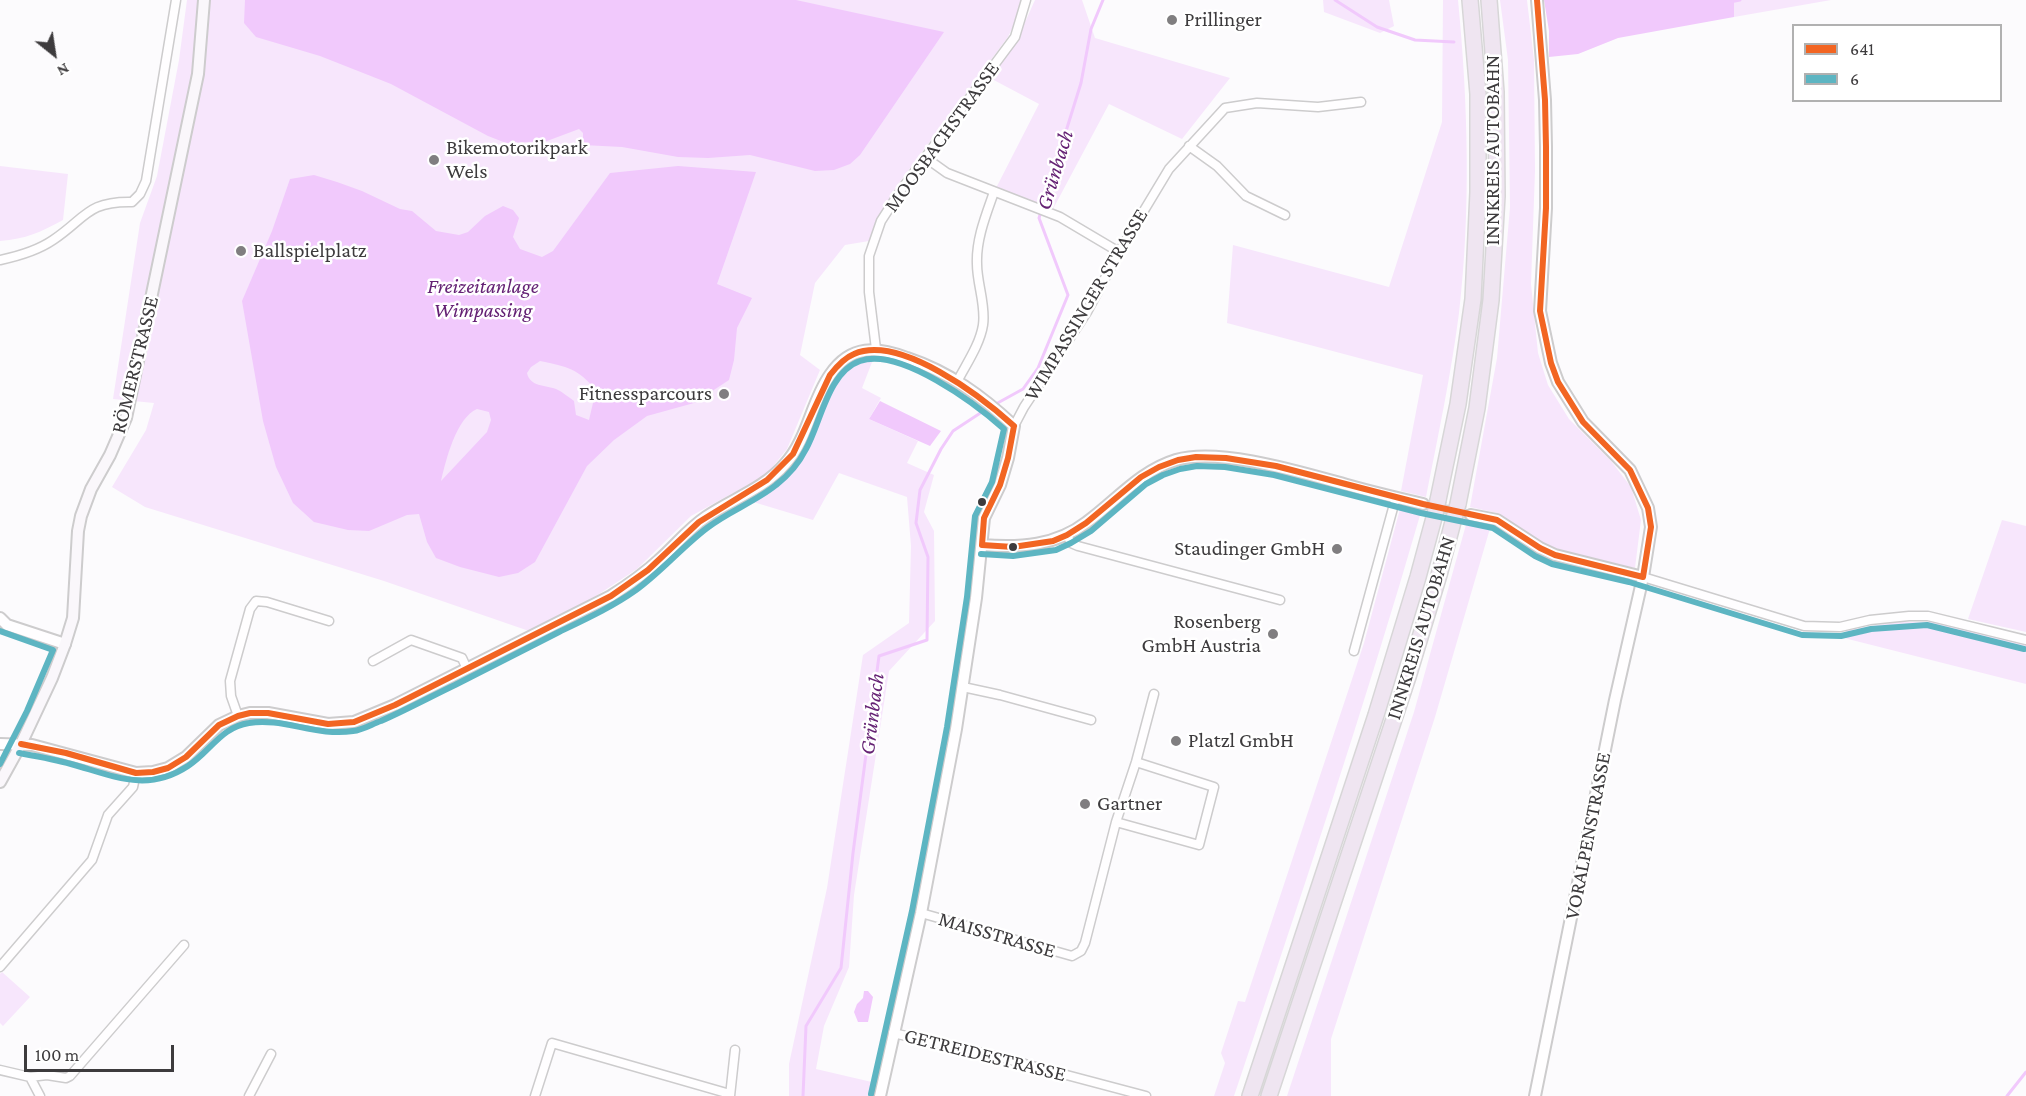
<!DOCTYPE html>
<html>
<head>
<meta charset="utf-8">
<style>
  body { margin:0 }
  #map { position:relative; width:2026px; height:1096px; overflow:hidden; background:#fcfbfd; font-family:"Crimson Pro",serif }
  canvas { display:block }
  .legend { position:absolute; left:1792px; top:24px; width:210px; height:78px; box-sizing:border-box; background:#fff; border:2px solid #b1b1b1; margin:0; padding:8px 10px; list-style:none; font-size:18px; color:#3d3b3d }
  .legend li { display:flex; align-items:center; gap:12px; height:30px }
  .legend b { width:30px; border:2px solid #b1b1b1 }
  .north { position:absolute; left:24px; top:24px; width:60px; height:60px; -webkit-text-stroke:4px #fff; paint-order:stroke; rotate:150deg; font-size:16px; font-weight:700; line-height:24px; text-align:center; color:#3d3b3d }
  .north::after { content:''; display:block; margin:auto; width:21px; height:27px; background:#3d3b3d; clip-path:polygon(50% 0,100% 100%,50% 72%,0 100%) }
  .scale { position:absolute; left:24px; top:1045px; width:150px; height:27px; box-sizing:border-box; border:3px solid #3d3b3d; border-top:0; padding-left:8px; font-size:18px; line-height:21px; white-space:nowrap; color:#3d3b3d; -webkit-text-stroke:4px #fff; paint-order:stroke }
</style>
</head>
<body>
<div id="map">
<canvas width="2026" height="1096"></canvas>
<ul class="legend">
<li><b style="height:8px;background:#f26522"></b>641</li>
<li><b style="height:8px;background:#5db5c2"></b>6</li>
</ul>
<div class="north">N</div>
<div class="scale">100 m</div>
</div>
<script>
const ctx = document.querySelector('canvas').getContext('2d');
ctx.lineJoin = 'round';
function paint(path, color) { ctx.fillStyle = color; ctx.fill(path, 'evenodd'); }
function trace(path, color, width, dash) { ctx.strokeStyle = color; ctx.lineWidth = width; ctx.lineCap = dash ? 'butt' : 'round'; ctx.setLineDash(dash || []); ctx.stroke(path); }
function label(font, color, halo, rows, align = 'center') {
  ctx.font = font + ' "Crimson Pro",serif'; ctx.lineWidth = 5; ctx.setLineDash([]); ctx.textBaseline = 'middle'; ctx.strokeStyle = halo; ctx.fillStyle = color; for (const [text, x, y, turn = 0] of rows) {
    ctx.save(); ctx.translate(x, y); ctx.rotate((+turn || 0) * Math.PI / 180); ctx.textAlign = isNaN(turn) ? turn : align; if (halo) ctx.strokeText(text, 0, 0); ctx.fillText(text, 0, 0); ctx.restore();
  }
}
const green = new Path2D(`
  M187,0H1021V10L1008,37L896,187L881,213L869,241L845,245L815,283L800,355L820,370L787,449L766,475L691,516L637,569L596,596L529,631L384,581L145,507L112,487L146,430L154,403L113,399L140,223L157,176L179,60Z
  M1035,0H1082L1095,38L1230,78L1182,139L1109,104L1053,209L994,192L1039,104L990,78L1026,20Z
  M1323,0H1389L1394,26L1380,33L1324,12Z
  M1443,0H1458C1468,102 1471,211 1459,313C1451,375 1438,436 1426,497L1401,491L1423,375L1227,323L1233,245L1389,287L1442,122Z
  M1500,0H1527L1534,60L1535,171L1531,284L1538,353L1548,385L1569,419L1611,461L1631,487L1641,520L1635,568L1556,551L1497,513L1470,507L1497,358L1510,207L1508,60Z
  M1734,0H1831L1734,17Z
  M0,166L68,174L63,220C41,232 26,239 0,241Z
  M874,357L862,388L881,398L869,419L918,441L907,463L934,475L924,512L934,531L935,621L889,671L854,895L849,967L824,1026L816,1069L876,1083L873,1096H789V1064L827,888L863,655L909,623L911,546L907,497L839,473L813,520L750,501L779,481L802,451L840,368Z
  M1400,509L1421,512C1364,709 1299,902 1234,1096H1214L1225,1063L1221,1053L1238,1001L1245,1002L1364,643Z
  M2002,520L2026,526V632L1968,619Z
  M1467,521L1491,525L1435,717L1331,1039V1096H1287L1414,712Z
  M1896,622H1933L2026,644V684L1844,638L1846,630Z
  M2,972L30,997L3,1026L0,1023V974Z`);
const water = new Path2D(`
  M245,0H796L944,32L860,155L850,164L834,170L815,171L750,155L708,158L678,157L622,147L583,145V133L579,129L547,141L506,143L488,136L391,84L320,56L256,37L244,23Z
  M1544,0H1734V17L1618,38L1578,54L1549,57V31Z
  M678,166L756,172L717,284L752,298L737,328L734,360L729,380L694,403L647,416L614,440L587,466L535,562L518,573L499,577L460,567L436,558L427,542L419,514L407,515L369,531L348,530L314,522L293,503L276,467L263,421L242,301L272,231L290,179L314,175L337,182L362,191L400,209L412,211L436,231L459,235L468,232L485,216L503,206L513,210L519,218L513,237L520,249L542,257L553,251L610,173ZM540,361C568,367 577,368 596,390L589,420L576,415L574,401C568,397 563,392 556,389C545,385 530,387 527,373L531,367ZM477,409L489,412L491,420L487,432L441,481C446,460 456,418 477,409Z
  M880,401L941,431L930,446L869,419Z
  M864,991H868L873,997L868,1022H858L854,1012L857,1004L863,998Z`);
const stream = new Path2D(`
  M1335,0L1377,27L1415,40L1454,42
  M1730,2L1740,0
  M994,405L1023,389L1038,368L1068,295L1039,218L1081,83L1091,29L1103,0
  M803,1096L806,1026L841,968L853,853L879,656L927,640L928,557L916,523L920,490L941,449L953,431L988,408
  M2007,1096L2026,1072`);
const tertiaryTunnel = new Path2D(`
  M1430,506L1471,515`);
const minor = new Path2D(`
  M1189,146L1217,166L1246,196L1285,215
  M926,158L947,173L1060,217L1119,252
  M0,260C19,256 37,251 53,240C86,218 87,201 132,202L140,194L146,181L176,0
  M876,349L869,292V256L881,221L901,190L1015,37L1026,0
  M958,380C967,363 980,344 983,325C986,305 977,284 977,264C976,239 986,215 994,192
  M1014,426L1024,407L1087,312L1119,252L1169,169L1225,108L1257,103L1318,107L1361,102
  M1067,535L1071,543L1078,546L1280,600
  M1643,577L1804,626L1840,627L1870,620L1909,616H1928L2026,640
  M1354,651L1396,497
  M373,661L411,640L462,658L467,669
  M963,687L1000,695L1091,720
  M238,716L231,696L230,681L250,609L256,601L267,602L329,621
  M1116,822L1199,845L1214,787L1136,762
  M921,913L1072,956L1081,951L1085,943L1116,822L1136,762L1154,694
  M0,967L92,860L108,815L133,787L136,773
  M893,1033L991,1055L1146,1096
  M0,1070L30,1077L40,1096
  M30,1077L47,1075L66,1078L70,1076L184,945
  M249,1096L271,1054
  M535,1096L552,1043L730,1094
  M730,1096L735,1050`);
const tertiary = new Path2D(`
  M1471,515L1497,520L1540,548L1555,555L1643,577
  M982,545C1020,548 1056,546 1087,522C1117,500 1140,471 1176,460C1220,447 1303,473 1347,485C1372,492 1397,498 1423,504
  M0,618L7,625L65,644
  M0,744L32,745L136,773L153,772L168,768L186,757L219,725L238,716L250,713H268L328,724L354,722L395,705L611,596C628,585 644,574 659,560C675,546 688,529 706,517C732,499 764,489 785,464C808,439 811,402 830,375C851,344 877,347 907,358C949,372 982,396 1014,426L1008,458L1000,485L984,518L976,598L956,729L921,913L880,1096
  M1535,1096L1615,700L1643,577L1651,527L1648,508L1630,470L1583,422L1558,382L1551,363L1540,311L1546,208V147L1545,100L1537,0`);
const secondary = new Path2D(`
  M0,782L21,744L52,678L65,644L73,618L78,531L81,516L91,489L110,455L126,418L198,74L204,0`);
const motorway = new Path2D(`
  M1438,500L1458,404L1473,299L1478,192V94L1470,0
  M1458,504L1477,408L1491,300L1497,196L1496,92L1489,0
  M1250,1096L1376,715L1418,577L1435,514
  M1269,1096L1408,677L1439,575L1454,518`);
const motorwayBridge = new Path2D(`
  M1435,514L1438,500
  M1454,518L1458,504`);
const bus1 = new Path2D(`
  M1537,0L1545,100L1546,147V208L1540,311L1551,363L1558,382L1583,422L1630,470L1648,508L1651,527L1643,577
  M982,545L1013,547L1053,541L1067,535L1086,523L1141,477L1159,467L1178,460L1196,457L1226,458L1276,466L1423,504L1497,520L1540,548L1555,555L1643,577
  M982,545L984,518L1000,485L1008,458L1014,426
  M21,744L66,753L136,773L153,772L168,768L186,757L219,725L238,716L250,713H268L328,724L354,722L395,705L611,596L648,570L699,522L767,480L793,454L830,375C837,366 844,358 854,354C900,334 982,397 1014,426`);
const bus2 = new Path2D(`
  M981,554L1013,556L1056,550L1071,543L1091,531L1146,484L1163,475L1180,469L1197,466L1225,467L1274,475L1421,513L1493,528L1535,556L1552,564L1629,582L1802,635L1841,636L1871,629L1927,625L2024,649
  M0,631L53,650L27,711L0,764
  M19,753C36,756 54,759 71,764C114,776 147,793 188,766C210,752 221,727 249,723C282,717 317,737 353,731C363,730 372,724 381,721C406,710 430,697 455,685C490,667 524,650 559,632C586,619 612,607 636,590C662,571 682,547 707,528C729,511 755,502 776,485C789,475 799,463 806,449C821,422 828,372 860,361C900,347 976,404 1004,429L992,482L975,516L967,597L947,727L912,911L871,1094`);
const markers = [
  [1172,20,6,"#807e80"],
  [434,160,6,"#807e80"],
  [241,251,6,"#807e80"],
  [724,394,6,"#807e80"],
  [982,502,5,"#3d3b3d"],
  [1013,547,5,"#3d3b3d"],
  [1337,549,6,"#807e80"],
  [1273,634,6,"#807e80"],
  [1176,741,6,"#807e80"],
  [1085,804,6,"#807e80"]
];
const poiNames = [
  ["Prillinger",1184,20],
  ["Bikemotorikpark",446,148],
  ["Wels",446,172],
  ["Ballspielplatz",253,251],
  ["Fitnessparcours",712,394,"right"],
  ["Staudinger GmbH",1325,549,"right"],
  ["Rosenberg",1261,622,"right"],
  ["GmbH Austria",1261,646,"right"],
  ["Platzl GmbH",1188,741],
  ["Gartner",1097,804]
];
const streetNames = [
  ["MOOSBACHSTRASSE",942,137,-54],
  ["INNKREIS AUTOBAHN",1493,150,-90],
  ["WIMPASSINGER STRASSE",1086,305,-59],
  ["RÖMERSTRASSE",135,365,-76],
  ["INNKREIS AUTOBAHN",1421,628,-73],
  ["VORALPENSTRASSE",1588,836,-79],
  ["MAISSTRASSE",997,935,16],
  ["GETREIDESTRASSE",985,1055,14]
];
const parkNames = [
  ["Freizeitanlage",483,287],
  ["Wimpassing",483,311]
];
const waterNames = [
  ["Grünbach",1055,170,-73],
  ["Grünbach",872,714,-83]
];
paint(green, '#f7e6fc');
paint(water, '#f1c9fc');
trace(stream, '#f1c9fc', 3);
trace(tertiaryTunnel, '#d6d5d7', 10, [10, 5]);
trace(minor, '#cdcccd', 11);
trace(tertiary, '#cdcccd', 14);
trace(secondary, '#cdcccd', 14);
trace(motorway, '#d7d6d7', 18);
trace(minor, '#fffeff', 8);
trace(tertiary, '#fffeff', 10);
trace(secondary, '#faf7fb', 10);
trace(motorway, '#efe5f1', 15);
trace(motorwayBridge, '#d7d6d7', 18, []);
trace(motorwayBridge, '#efe5f1', 15);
trace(bus1, '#f26522', 6);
trace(bus2, '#5db5c2', 6);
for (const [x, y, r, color] of markers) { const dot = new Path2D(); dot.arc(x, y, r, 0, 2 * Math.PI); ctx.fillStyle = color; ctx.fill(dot); trace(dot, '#fff', 2); }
label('21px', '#3d3b3d', '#fff', poiNames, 'left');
label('21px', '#3d3b3d', '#fff', streetNames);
label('italic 21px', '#642174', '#fff', parkNames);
label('italic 22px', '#652274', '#fff', waterNames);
</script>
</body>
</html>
